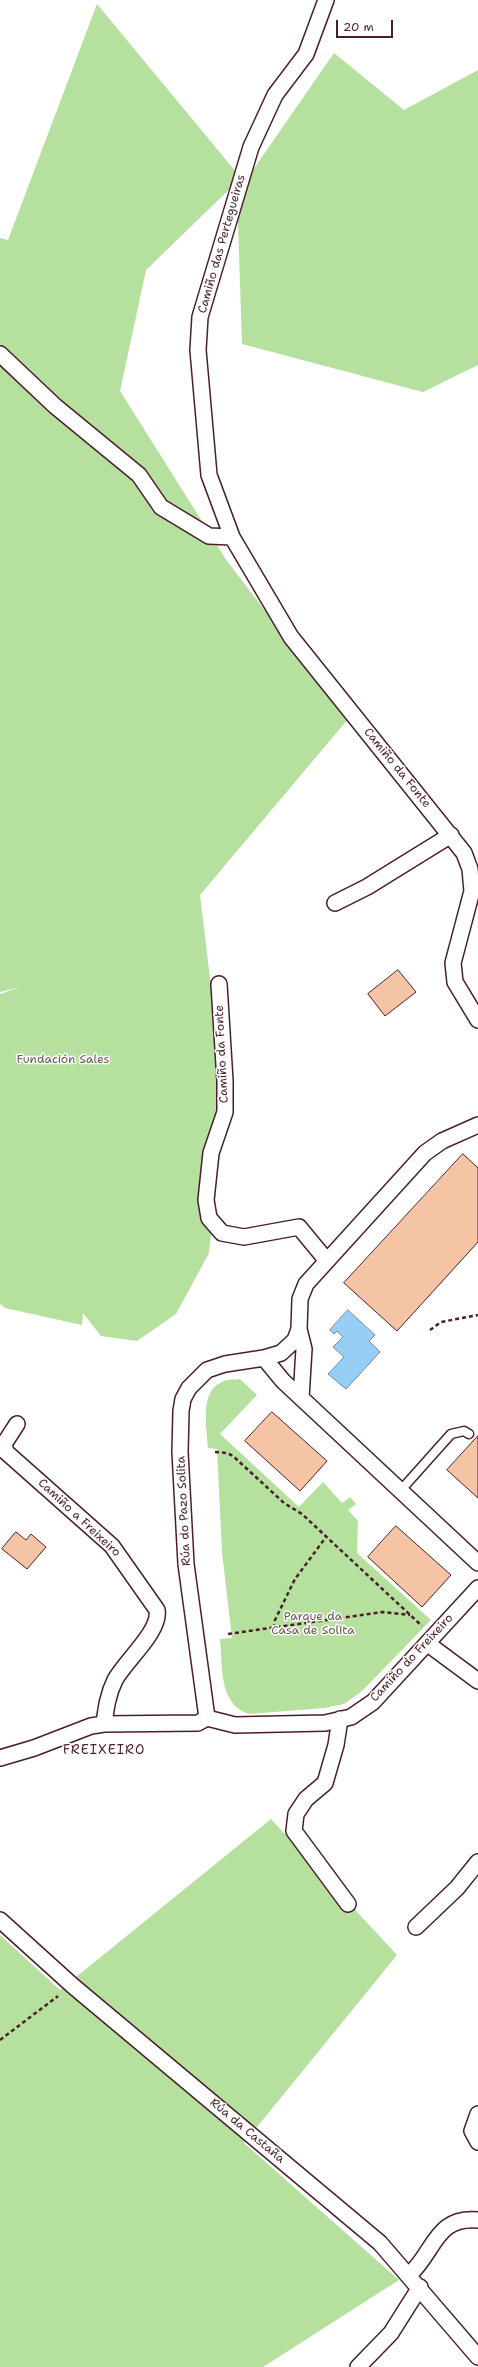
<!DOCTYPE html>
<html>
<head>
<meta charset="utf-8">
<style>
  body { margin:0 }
  #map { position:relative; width:478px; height:2367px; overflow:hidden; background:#fff; font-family:"Shantell Sans",sans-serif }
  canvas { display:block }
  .scale { position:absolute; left:336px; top:20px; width:57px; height:18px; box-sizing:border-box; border:2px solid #4a1f2b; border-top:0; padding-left:5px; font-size:12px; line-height:14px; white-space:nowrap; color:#4a1f2b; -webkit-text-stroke:3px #fff; paint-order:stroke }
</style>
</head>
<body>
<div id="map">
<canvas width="478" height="2367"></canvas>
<div class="scale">20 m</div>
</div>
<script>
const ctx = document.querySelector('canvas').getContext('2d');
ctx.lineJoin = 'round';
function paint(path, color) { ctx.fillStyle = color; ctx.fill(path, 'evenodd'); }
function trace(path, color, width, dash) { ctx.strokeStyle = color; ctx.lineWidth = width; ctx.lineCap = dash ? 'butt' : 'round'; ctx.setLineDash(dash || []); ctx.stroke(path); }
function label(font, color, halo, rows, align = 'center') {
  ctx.font = font + ' "Shantell Sans",sans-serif'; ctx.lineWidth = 3; ctx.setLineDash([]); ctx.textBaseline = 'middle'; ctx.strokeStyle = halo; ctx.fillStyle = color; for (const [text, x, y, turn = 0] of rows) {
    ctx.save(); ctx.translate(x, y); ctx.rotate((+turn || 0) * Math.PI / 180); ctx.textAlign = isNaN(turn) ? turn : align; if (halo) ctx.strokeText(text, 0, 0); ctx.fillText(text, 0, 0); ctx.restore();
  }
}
const green = new Path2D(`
  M97,4L241,178L146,270L120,391L227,561L348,719L200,895L225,1104L209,1253L176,1314L137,1341L101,1336L83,1313L82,1325L5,1308L0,1304V994L20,987L0,992V238L8,240Z
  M334,53L404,110L478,70V365L423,392L242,344L237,193Z
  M240,1379L257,1395L220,1434L299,1507L323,1482L342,1503L350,1497L356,1504L348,1510L358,1521L357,1553L431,1620L362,1691L344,1704L324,1708L249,1714C218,1704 223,1666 220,1639L232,1638L222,1552L217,1449L208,1448C207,1429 199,1391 222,1382C227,1379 235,1380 240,1379Z
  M271,1819L397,1955L244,2143L399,2280L263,2367H0V1935L60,1990Z`);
const water = new Path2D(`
  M348,1310L375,1335L369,1341L380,1352L346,1389L328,1374L344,1357L333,1347L343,1337L337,1331L334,1334L330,1330Z`);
const building = new Path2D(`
  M398,970L416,992L385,1016L368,994Z
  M463,1154L478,1168V1242L397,1331L344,1283Z
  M272,1412L327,1461L300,1491L245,1441Z
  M478,1436V1498L447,1470Z
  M396,1526L451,1575L422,1607L368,1557Z
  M16,1532L26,1540L31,1534L46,1547L27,1569L2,1549Z`);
const path = new Path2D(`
  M430,1330L441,1322L478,1315
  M215,1452L227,1453L233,1456L284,1503L302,1514L422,1626
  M274,1628L275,1620L295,1579L326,1537
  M228,1634L383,1612L410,1615
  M0,2040L58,1996`);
const service = new Path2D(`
  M401,1490L451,1434L464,1431L469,1434`);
const minor = new Path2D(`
  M0,354L55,406L139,475L161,507L209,536L232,537L209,475L198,350L200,317L251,147L275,95L306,54L326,0
  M232,537L291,637L464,853L470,869L472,891L453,963L455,982L478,1020
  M335,903L367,887L451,835
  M219,984L225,1081V1112L211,1153L206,1200L209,1218L222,1233L244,1237L299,1227L327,1261
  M299,1329L304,1349L301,1398
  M264,1358L283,1381L478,1563
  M17,1424L4,1444L6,1452L112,1546L157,1610C161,1631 125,1661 115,1680C108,1694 106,1708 104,1724
  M428,1644L478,1681
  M207,1718L186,1564L180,1452L181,1411L183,1399L189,1388L207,1370L225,1364L264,1358L281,1353L295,1340L299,1329L300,1299L306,1284L425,1153L442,1141L478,1125
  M340,1719L336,1745L325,1783L306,1799L296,1814L294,1831L348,1904
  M0,1758L34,1748L91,1726L104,1724L198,1723L207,1718L235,1725L325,1723L351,1717L373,1702L478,1588
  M0,1920L73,1986L380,2243L478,2357
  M416,1927L457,1888L478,1862
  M478,2114L472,2131L478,2142
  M409,2275C435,2252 435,2216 478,2220
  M358,2367L391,2333L420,2287`);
const streetNames = [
  ["Camiño das Pertegueiras",222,244,-74],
  ["Camiño da Fonte",397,768,51],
  ["Camiño da Fonte",222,1054,-93],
  ["Rúa do Pazo Solita",184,1511,-93],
  ["Camiño a Freixeiro",79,1518,43],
  ["Camiño do Freixeiro",412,1658,-47],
  ["Rúa da Castaña",247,2131,40]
];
const parkNames = [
  ["Fundación Sales",63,1060],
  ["Parque da",313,1617],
  ["Casa de Solita",313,1631]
];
const neighbourhoodNames = [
  ["FREIXEIRO",104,1751]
];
paint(green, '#b5e09d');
paint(water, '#97cef6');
trace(water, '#7888a5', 1);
paint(building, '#f5c4a4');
trace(building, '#4a1f2b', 1);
trace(service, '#4a1f2b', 11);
trace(minor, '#4a1f2b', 18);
trace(path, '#4a1f2b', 2.5, [4, 3]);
trace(service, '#fff', 8);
trace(minor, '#fff', 15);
label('12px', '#4a1f2b', '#fff', streetNames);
label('12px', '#6a594d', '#fff', parkNames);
ctx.letterSpacing = '1px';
label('13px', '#4a1f2b', '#fff', neighbourhoodNames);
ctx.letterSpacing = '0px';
</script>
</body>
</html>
